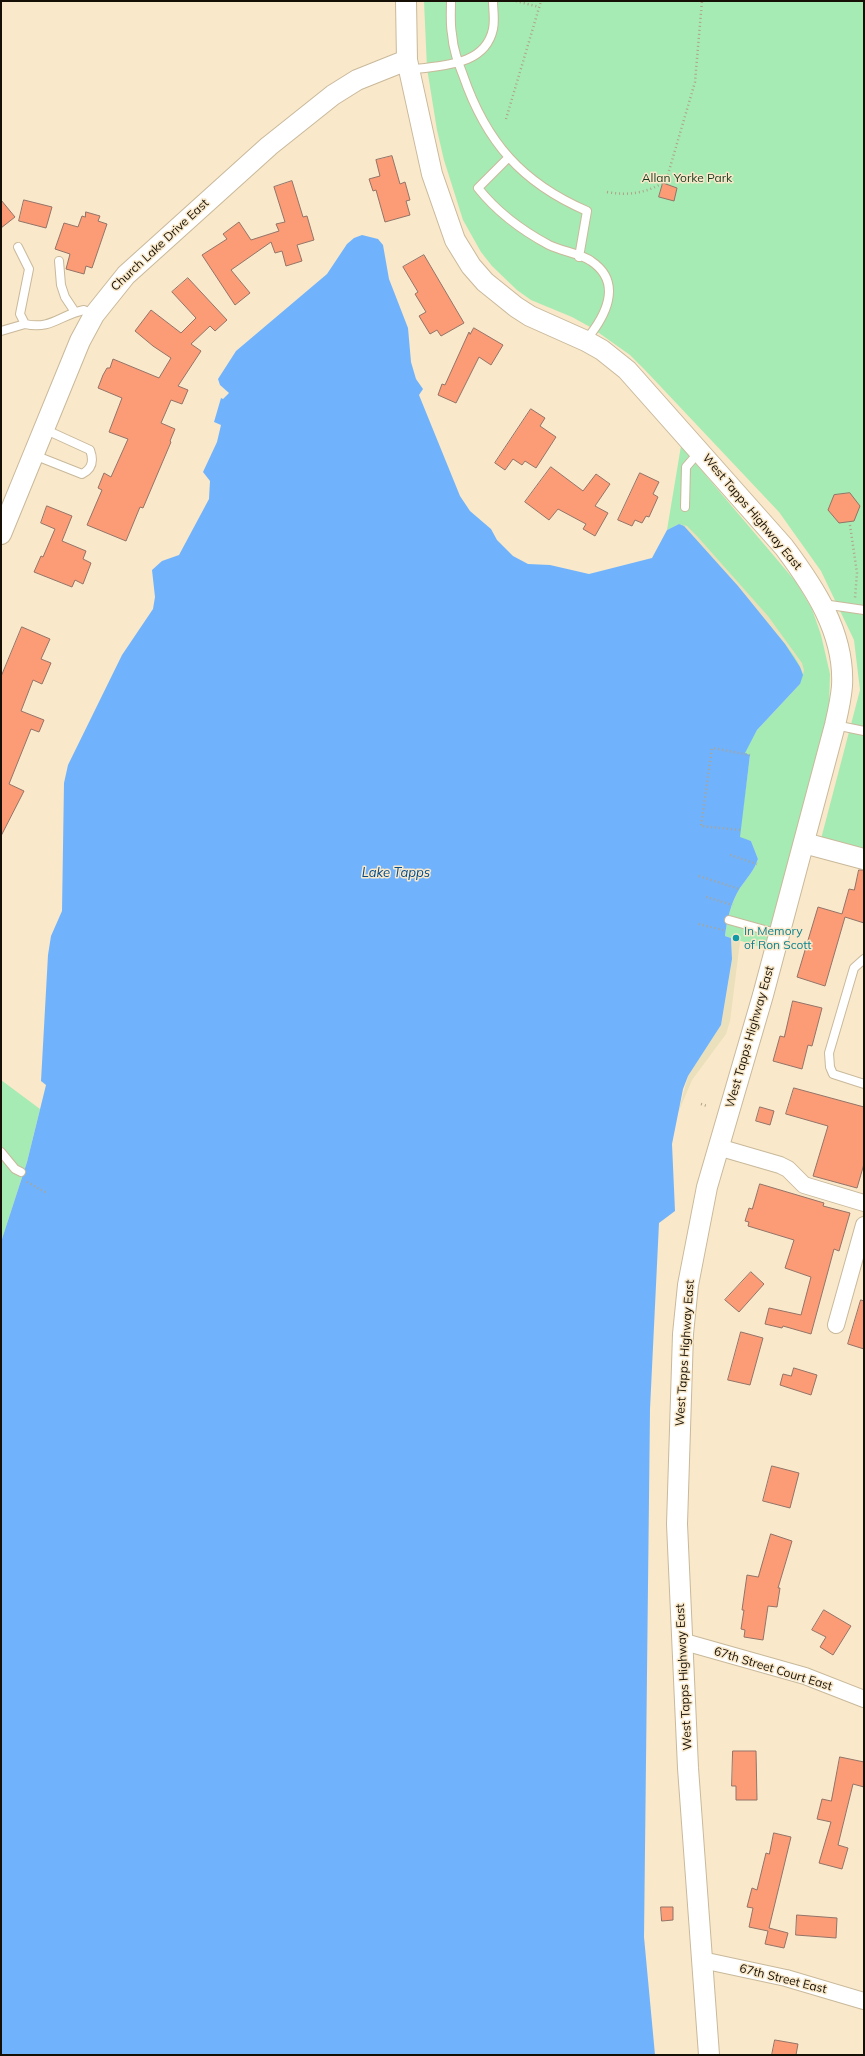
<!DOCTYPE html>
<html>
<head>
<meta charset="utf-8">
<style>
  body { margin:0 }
  #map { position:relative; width:865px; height:2056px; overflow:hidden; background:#f9e8c9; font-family:Mulish,sans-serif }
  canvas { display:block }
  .frame { position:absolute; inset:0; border:2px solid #150f05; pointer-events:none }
</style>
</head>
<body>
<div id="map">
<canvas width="865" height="2056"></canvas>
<div class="frame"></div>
</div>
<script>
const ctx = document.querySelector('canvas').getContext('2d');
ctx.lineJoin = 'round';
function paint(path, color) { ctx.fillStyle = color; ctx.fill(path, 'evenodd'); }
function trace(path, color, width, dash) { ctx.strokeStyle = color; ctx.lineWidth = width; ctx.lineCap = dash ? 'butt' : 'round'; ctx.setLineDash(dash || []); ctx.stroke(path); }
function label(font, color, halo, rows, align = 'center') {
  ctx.font = font + ' Mulish,sans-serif'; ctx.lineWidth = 3; ctx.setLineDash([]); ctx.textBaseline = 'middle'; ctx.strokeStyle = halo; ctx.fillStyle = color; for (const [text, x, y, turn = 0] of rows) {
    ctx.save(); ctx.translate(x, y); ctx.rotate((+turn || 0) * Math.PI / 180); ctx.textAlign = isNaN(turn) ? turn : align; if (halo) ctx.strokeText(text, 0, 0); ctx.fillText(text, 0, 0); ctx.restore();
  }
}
const green = new Path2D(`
  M424,1H864V851L821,839L860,690L854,640L821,571L779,512L645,370L630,355L592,328L572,317L531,300L517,290L492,266L481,252L463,220L444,160L437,130L427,68Z
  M681,446L796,582L812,609L821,635L830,674L829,705L821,741L767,949L725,936C727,920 731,902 740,888C747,878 754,871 758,859L751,841L739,838L750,756L744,753L757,730L800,684L679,524L667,530Z
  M1,1080L40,1109L27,1162L1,1242Z`);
const sand = new Path2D(`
  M679,524L687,526L697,536L768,616L802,663L804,670L803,675C799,658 782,641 771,627C743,593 714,559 684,526Z
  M731,938L740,941L730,1021L726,1034L692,1080L678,1113L688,1076L721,1025L732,959Z`);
const water = new Path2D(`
  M362,235L378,239L383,245L389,279L408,328L411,362L416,379L423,389L419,395L460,496L470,511L491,529L497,540L513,556L528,564L550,565L589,574L652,558L667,530L679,524L684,526L738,586L785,644L800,667L803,675L800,684L757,730L745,753L750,755L740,837L751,841L758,859C754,871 747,878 740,888C731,902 727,920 725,936L731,938L732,959L721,1025L688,1076L683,1089L672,1144L675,1211L659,1223L650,1409L644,1937L655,2055H1V1242L27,1162L46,1085L41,1081L48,955L51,936L62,911L64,783L68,765L122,655L153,609L155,597L152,570L162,561L179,555L209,499L210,481L203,472L217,442L221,425L214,422L221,398L223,399L229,393L220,385L218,379L236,351L327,274L347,244L354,238Z`);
const building = new Path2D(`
  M392,156L400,184L405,182L410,200L406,201L410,215L385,222L376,190L373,191L369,179L380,176L376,160Z
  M292,181L303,217L307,216L314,240L297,245L302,261L286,266L282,251L275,253L271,242L231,270L250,293L235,305L202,255L227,239L223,234L239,222L251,240L279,231L276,224L285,222L274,187Z
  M663,183L677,188L674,201L659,197Z
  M1,200L15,217L1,228Z
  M24,200L52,207L46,228L19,221Z
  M86,212L100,216L98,221L107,224L92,268L86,266L84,274L66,269L70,254L55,249L64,223L78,227L82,216L85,217Z
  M424,255L464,323L441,336L437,330L430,334L419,316L426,312L415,294L418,292L403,267Z
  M188,278L227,320L215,331L210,326L191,344L201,351L178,386L188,390L182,404L171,400L161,423L175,429L170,441L171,442L143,508L140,507L126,541L87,525L102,490L98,488L104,473L111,477L128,439L109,432L122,398L98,388L103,375L107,368H110L113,359L159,378L171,358L153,346L135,331L151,310L181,333L196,318L172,292Z
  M474,328L503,345L491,365L479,357L456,403L438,395L442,384L445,385L469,332L470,334Z
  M531,409L545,418L540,426L556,437L536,468L525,461L522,465L513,459L505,470L495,463Z
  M551,467L583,491L596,474L610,484L595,506L608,513L595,536L583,529L586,524L558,509L549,520L525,502Z
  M640,473L659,482L653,494L658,497L649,517L646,516L642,523L635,520L632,526L618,520Z
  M850,493L860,506L854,521L839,523L828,510L834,495Z
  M47,506L72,516L62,541L86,551L83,559L91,563L83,584L75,580L72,587L34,572L41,556L43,557L55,529L41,523Z
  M22,627L50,639L41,659L51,663L42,684L33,680L21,711L44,720L39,732L31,729L9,784L24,791L1,836V677Z
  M859,870H864V923L845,917L825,986L797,977L818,907L842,914L849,889L854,890Z
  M793,1001L822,1008L812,1046L808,1045L802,1069L773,1061L780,1036L784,1037Z
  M794,1088L864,1107V1164L857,1188L813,1176L828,1126L786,1114Z
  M760,1107L774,1111L770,1125L756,1121Z
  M760,1184L824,1203L823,1206L850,1213L839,1251L834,1249L811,1334L783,1326L782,1328L765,1324L769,1308L801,1315L811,1277L785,1268L794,1240L748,1226L749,1222L745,1221L749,1208L752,1209Z
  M751,1272L764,1284L739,1312L725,1300Z
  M861,1300L864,1301V1349L848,1344Z
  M741,1332L763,1338L750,1385L728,1380Z
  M794,1368L817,1375L811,1395L780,1385L783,1374L791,1376Z
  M772,1466L799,1473L790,1508L763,1501Z
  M771,1534L792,1541L778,1588H780L777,1607L768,1606L763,1640L744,1637L745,1630L741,1629L744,1610H742L747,1575L758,1577Z
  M824,1610L851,1626L833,1655L820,1647L826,1637L812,1630Z
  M733,1751H756L757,1800H736V1786H732Z
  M840,1757L864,1762V1787L853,1784L838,1845L848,1848L842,1869L819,1863L831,1822L817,1819L822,1799L831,1801Z
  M774,1833L791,1837L769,1928L788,1933L784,1948L765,1944L768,1931L749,1927L753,1908L747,1907L752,1888L757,1890L766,1853L769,1854Z
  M661,1907H673V1920L662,1921Z
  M797,1915L837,1918L836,1938L796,1935Z
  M775,2040L798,2044L796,2055H772Z`);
const path = new Path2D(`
  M516,1L539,7
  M506,119L541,1
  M607,192C629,196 647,193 666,181L695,82L702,1
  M850,525L857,573L855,598
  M740,830L701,826L712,748L750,755
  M730,855L757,864
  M699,876L739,889
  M706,897L733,905
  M699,924L723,930
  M701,1104L707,1106
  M27,1182L47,1193`);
const service = new Path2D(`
  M451,1C451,12 450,24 452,34C453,49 458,62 463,75C486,142 522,183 587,211L579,257
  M409,70C440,65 485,67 493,29C495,20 493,10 493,1
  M508,158L478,188C497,212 521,230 549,245C561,251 582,254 591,261C624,283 605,317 586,340
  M18,247L29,269L20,314L25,324C51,330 60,315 84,310L94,315
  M59,261L61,285L65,297L75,312
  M1,331L25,324
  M34,455L82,474C92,469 94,461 90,450L44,429
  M685,507L686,467L700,451
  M823,604L864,610
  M835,725L864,731
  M729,920L779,934
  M864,959L854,968L829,1053L830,1067L833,1074L864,1084
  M1,1152L15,1169L21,1172`);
const minor = new Path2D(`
  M718,1147L780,1165L788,1169L804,1185L864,1203
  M836,1325L864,1225
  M681,1641L805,1676L864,1699
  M702,1960L786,1978L864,2001`);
const tertiary = new Path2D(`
  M406,1L407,60L432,174L455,240L471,266L485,282L516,307L530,316L586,341L602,350L627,370L784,547C814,587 845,633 842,686C841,699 838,712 835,725L763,995L707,1187L688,1285L683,1334L677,1524L688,1768L709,2055
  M1,534L80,341L94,315L126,275L269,146L333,95L357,80L407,60
  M804,843L864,859`);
const markers = [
  [736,938,4,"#0f9aa8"]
];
const parkNames = [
  ["Allan Yorke Park",687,178]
];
const streetNames = [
  ["Church Lake Drive East",160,245,-43],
  ["West Tapps Highway East",752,512,50],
  ["West Tapps Highway East",750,1037,-74],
  ["West Tapps Highway East",685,1353,-86],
  ["67th Street Court East",773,1669,17],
  ["West Tapps Highway East",684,1677,-93],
  ["67th Street East",783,1979,14]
];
const cultureNames = [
  ["In Memory",744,931],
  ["of Ron Scott",744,945]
];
const waterNames = [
  ["Lake Tapps",396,873]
];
paint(green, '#a5ebb3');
paint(sand, '#eae0bb');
paint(water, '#70b3fc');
paint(building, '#fc9c77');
trace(building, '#937367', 1);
trace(service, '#c9b99b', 10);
trace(minor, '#c9b99b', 18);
trace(tertiary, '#c9b99b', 22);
trace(path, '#b0a28a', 2.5, [1, 3]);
trace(service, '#fff', 8);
trace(minor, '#fff', 16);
trace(tertiary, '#fff', 20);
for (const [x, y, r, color] of markers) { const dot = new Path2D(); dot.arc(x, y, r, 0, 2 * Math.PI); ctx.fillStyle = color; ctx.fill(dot); trace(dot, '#f9e8c9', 1.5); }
label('12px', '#163a1f', '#f9e8c9', parkNames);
label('12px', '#150f05', '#f9e8c9', streetNames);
label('12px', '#0d838f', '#f9e8c9', cultureNames, 'left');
label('italic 13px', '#004b8c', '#f9e8c9', waterNames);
</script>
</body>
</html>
